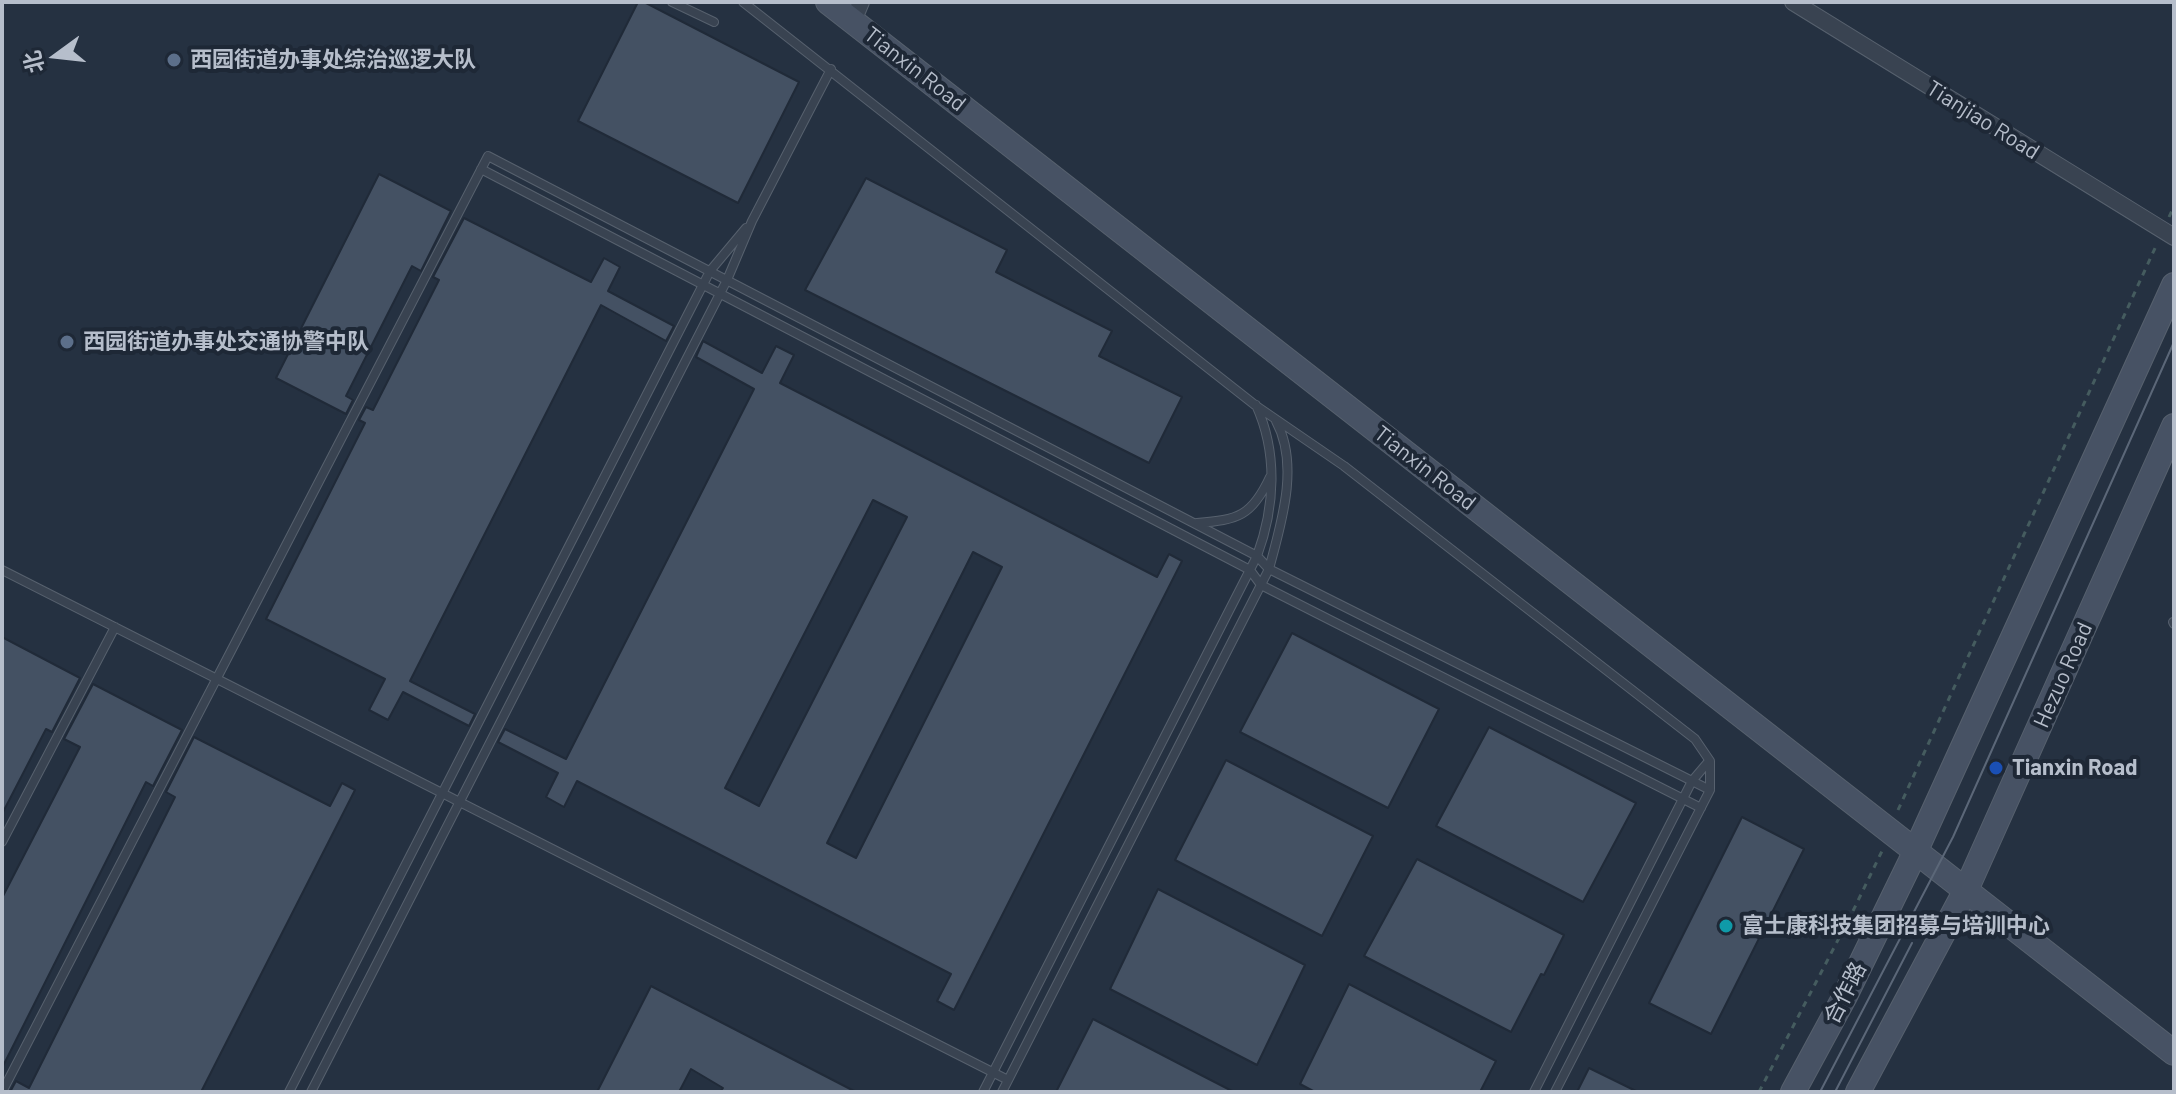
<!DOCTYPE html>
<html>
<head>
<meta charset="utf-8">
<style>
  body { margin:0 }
  #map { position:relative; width:2176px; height:1094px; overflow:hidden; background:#253141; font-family:Barlow,"Noto Sans SC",sans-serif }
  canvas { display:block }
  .frame { position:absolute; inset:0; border:4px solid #b6becb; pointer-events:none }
  .north { position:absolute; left:16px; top:16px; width:80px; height:80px; -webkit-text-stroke:6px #1e2836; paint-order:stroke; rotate:255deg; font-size:22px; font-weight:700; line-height:32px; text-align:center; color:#b6becb }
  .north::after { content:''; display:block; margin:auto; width:28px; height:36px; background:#b6becb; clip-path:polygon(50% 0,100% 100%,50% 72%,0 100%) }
</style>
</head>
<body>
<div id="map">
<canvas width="2176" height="1094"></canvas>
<div class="frame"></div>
<div class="north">北</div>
</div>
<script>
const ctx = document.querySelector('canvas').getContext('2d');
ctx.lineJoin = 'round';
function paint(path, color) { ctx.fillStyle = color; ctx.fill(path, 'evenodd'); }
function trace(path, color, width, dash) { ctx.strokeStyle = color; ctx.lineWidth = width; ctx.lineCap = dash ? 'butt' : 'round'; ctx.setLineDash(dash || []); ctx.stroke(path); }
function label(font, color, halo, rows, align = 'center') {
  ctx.font = font + ' Barlow,"Noto Sans SC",sans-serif'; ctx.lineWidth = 8; ctx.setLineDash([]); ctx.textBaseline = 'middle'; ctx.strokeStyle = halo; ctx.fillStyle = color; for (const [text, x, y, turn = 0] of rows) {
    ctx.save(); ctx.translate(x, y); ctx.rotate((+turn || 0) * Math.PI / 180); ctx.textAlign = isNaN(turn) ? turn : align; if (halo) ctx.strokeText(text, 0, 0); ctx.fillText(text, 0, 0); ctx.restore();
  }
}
const building = new Path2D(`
  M638,2H644L799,82L738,203L578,121Z
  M379,174L451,211L421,271L412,266L346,396L353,400L346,414L276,378Z
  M866,178L1007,250L996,272L1112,331L1099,356L1182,397L1149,463L805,290Z
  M464,218L591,282L604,258L620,267L608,291L674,326L666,341L601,305L410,681L475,714L469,726L403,692L388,720L369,710L385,679L266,619L365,423L359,420L366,407L373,410L439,280L433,277Z
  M703,341L762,373L776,346L794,355L780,383L1157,577L1169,554L1182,561L954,1010L937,1001L951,974L577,781L564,807L546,797L558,773L498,742L505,729L566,759L754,389L696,357ZM873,500L907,517L759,806L725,788ZM973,552L1002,567L856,858L827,843Z
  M1292,633L1439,709L1388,808L1240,732Z
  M2,637L80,678L52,732L46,729L2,814Z
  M93,684L182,730L153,786L146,782L2,1068V898L80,747L64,739Z
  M1489,727L1636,803L1583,902L1436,826Z
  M194,737L330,806L342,783L355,790L201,1092H10L16,1081L29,1088L175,797L166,792Z
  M1226,760L1373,836L1322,936L1175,860Z
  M1742,817L1804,849L1711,1034L1649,1003Z
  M1417,859L1564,935L1544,975L1541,974L1511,1032L1364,956Z
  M1158,889L1305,965L1257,1065L1110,989Z
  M1349,984L1496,1061L1480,1092H1315L1300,1084Z
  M651,986L856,1092H720L723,1088L691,1069L679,1092H597Z
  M1093,1019L1199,1074L1234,1092H1056Z
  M1589,1068L1638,1092H1577Z`);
const path = new Path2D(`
  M2169,217L2174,206
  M1898,810L2156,246
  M1759,1092L1852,913L1882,851`);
const lane = new Path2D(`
  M672,2L714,22
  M743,2L1255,405L1344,466L1695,739L1710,761V790L1555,1092
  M481,169L1250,570L1261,585L1701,808
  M1197,523C1238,520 1252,516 1270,477
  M2,570L1008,1080
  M2173,622L2174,624
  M2,842L115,627
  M2,1092L488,156L1257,556L1269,569L1710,790
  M289,1092L710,271L746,228
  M311,1092L727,280L752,221L831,69
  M983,1092L1257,556C1275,507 1278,453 1256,405
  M1002,1092L1269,569C1281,524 1300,465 1276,421
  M1534,1092L1692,781L1709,761`);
const street = new Path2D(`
  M1793,2L2174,237
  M853,21L861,2`);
const secondary = new Path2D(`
  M828,2L2174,1053
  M1793,1092L1845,996L1910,863L2174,285
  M1858,1092L1966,890L2174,426`);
const tram = new Path2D(`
  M1820,1092L1953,837L2174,342
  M1835,1092L1912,943`);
const markers = [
  [174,60,8,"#5c6f8a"],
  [67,342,8,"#5c6f8a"],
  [1996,768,8,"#1a4fb4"],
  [1726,926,8,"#0f9aa8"]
];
const poiNames = [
  ["西园街道办事处综治巡逻大队",190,60],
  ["西园街道办事处交通协警中队",83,342],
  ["Tianxin Road",2012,768],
  ["富士康科技集团招募与培训中心",1742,926]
];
const streetNames = [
  ["Tianxin Road",915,69,38],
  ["Tianjiao Road",1983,120,32],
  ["Tianxin Road",1425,468,38],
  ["Hezuo Road",2063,675,-66],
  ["合作路",1845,993,-63]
];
paint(building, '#445163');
trace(building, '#202a38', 2);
trace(lane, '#57616e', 10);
trace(street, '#57616e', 18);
trace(secondary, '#57616e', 26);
trace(path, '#455c5f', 3, [6, 6]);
trace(lane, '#394351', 8);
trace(street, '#394351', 16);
trace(secondary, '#475264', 24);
trace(tram, '#5b6778', 2);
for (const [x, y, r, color] of markers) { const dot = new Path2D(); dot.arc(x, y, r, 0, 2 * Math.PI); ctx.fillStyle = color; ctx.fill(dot); trace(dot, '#1e2836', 3); }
label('bold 22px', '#b6becb', '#1e2836', poiNames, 'left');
label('22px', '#b6becb', '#1e2836', streetNames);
</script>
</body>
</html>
